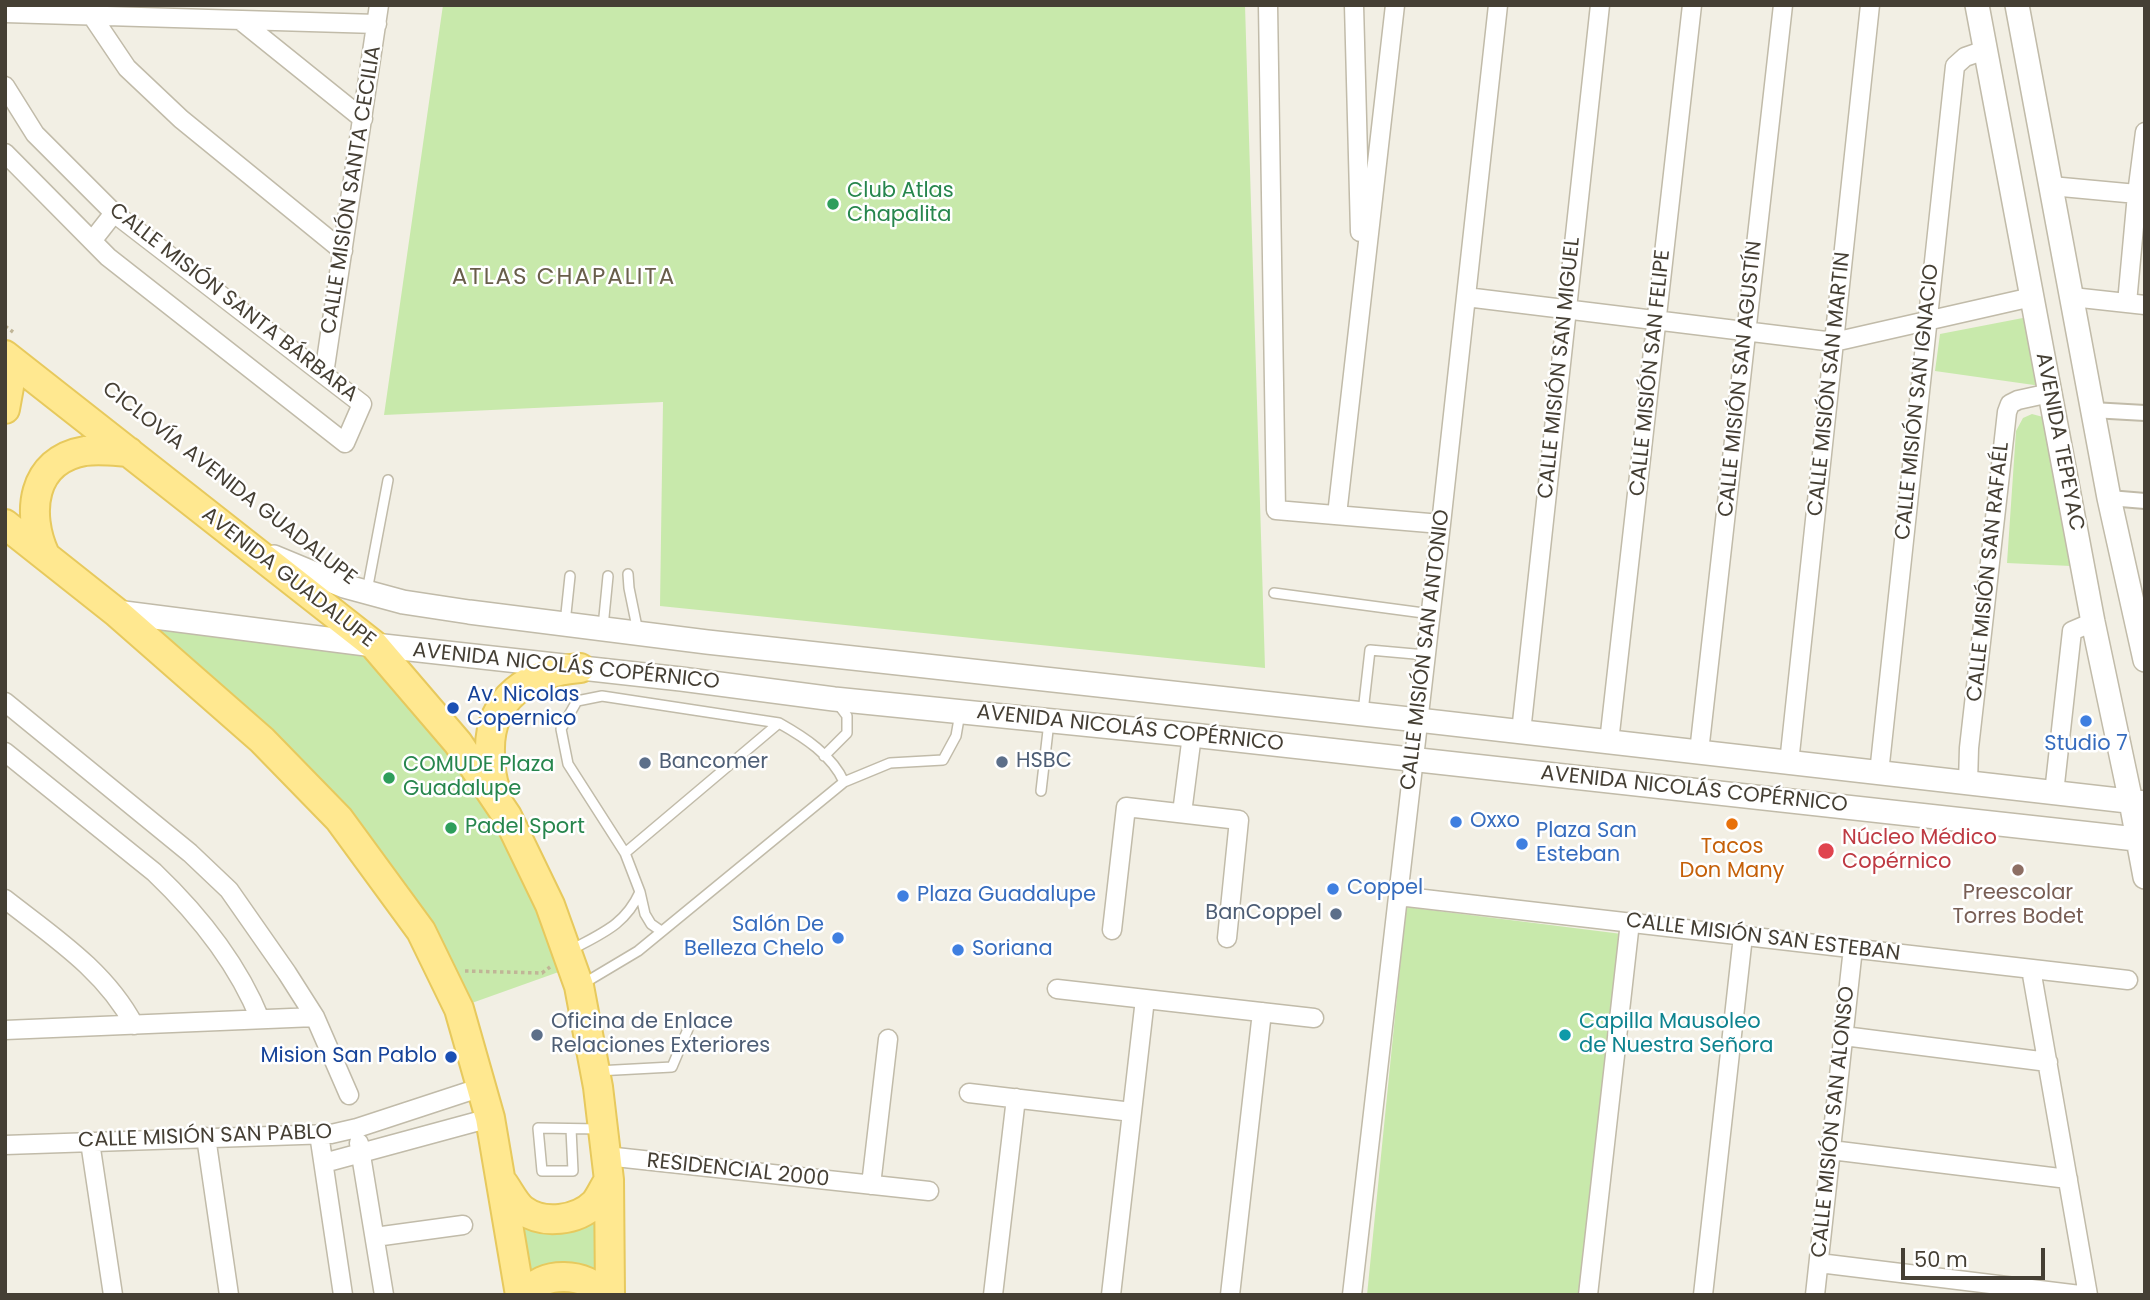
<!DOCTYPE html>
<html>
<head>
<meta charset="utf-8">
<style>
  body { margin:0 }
  #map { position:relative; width:2150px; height:1300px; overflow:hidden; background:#f2efe4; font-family:Poppins,sans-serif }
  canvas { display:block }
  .frame { position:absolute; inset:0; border:7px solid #453f34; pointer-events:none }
  .scale { position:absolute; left:1901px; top:1248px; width:144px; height:32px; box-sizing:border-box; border:4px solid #453f34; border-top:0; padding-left:9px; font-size:21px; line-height:24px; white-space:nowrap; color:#453f34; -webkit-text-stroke:5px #fff; paint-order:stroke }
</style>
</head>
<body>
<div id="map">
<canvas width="2150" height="1300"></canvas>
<div class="frame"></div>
<div class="scale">50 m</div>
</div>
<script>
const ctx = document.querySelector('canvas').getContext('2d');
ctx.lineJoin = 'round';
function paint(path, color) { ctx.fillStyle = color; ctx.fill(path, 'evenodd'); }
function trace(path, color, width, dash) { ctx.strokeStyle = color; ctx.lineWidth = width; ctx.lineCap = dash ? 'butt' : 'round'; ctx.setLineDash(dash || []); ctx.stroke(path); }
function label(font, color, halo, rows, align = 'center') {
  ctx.font = font + ' Poppins,sans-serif'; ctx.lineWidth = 5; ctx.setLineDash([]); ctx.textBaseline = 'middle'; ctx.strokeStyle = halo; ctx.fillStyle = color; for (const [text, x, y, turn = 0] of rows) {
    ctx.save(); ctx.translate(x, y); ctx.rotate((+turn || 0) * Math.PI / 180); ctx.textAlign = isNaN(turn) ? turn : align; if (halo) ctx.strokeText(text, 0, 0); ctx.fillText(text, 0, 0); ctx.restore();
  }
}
const green = new Path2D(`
  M443,5H1245L1265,668L660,606L663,402L384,415Z
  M2028,317L2041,386L1935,371L1940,334Z
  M2032,414L2043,417L2051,424L2071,566L2007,563L2016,431L2023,418Z
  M122,615L374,648L507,816L567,969L455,1009L342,819Z
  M1406,907L1622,934L1578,1295H1367Z
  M598,1214L601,1280L530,1277L523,1223Z`);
const path = new Path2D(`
  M5,326L13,332
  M465,971L542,973L550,967`);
const service = new Path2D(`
  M628,574L629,588L638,632
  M367,591L388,480
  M1274,593L1431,614
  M565,623L570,576
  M603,627L608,576
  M1363,712L1370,650L1426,655
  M824,756L847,733V716L838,704
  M1041,791L1049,722
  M625,853L779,723
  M661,931L651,924L645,914L640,892L625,853L568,764L561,729L577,701L602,696L779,723C804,737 832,755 844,782
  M571,950C602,933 625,925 640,892
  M581,985L638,951L844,782L890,763L943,760L956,736L960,713
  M597,1071L672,1067L688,1029
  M571,1129L573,1171H542L538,1128L600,1129`);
const pedestrian = new Path2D(`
  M2092,410L2145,413
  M2109,498L2145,501`);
const minor = new Path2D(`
  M1268,5L1276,510L1441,524
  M1354,5L1360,232
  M5,13L377,24
  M92,16L127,68L181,119L343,251
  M240,20L363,119
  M5,86L35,134L114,213L362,404L345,443L108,257L5,153
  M2051,186L2137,194L2145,132
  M92,241L114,213
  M1466,297L1834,342L2032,297
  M2072,297L2145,305
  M2127,303L2137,194H2145
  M324,374L379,5
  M1337,515L1395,5
  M5,702L190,853L229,890L287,973L315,1017L349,1095
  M1521,732L1600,5
  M1609,742L1692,5
  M5,752L154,872C198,914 237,962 260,1019
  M1699,752L1783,5
  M1789,763L1870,5
  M1879,773L1955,66L1965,57L1985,50
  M1968,783L1969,748L2007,412L2010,404L2018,400L2050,393
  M2054,793L2072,631L2093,622
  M1182,813L1192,735
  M1398,896L2128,980
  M5,899C52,936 105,970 134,1025
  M1112,930L1126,807L1239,820L1227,938
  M2031,969L2088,1295
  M1057,989L1314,1018
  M5,1030L315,1017
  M1844,1036L2048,1062
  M969,1093L1132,1112
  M319,1134L343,1295
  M206,1137L229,1295
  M90,1142L113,1295
  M359,1143L384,1295
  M5,1145L331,1134L357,1128L482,1087
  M1831,1150L2068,1179
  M606,1156L929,1191
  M324,1163L490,1118
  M871,1185L888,1039
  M375,1237L463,1225
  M1819,1263L2080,1295
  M993,1295L1016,1098
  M1111,1295L1145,999
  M1230,1295L1262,1012
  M1352,1295L1441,524L1498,5
  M1588,1295L1630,922
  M1703,1295L1743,936
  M1815,1295L1853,948`);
const tertiary = new Path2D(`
  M1977,5L2093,622L2131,802L2145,877
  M2017,5L2109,498L2145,660
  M274,557L344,586L403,602L469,612L707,642L1418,720L2145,803
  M116,612L374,645L681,679L834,699L1192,735L2145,840`);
const primary = new Path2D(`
  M5,355L374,645L458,743L507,816L550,905L579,986L598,1087L609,1180L610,1295
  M5,367L9,387L5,409
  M5,524L116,612L262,740L339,819L421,931L459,1009L490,1118L520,1295
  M45,555C26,514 31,460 85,451C100,449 114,451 129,452
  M496,791C491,778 490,766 490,753C488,697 530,672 580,668
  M503,1183C509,1191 515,1204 523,1210C543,1225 577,1221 595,1203C600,1197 604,1187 609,1180
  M527,1295C539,1270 589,1272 603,1295`);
const markers = [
  [833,204,7,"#2e9e5b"],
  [453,708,7,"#1a4fb4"],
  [2086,721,7,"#3f7fe0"],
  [1002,762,7,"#5c6f8a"],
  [645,763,7,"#5c6f8a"],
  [389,778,7,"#2e9e5b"],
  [1456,822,7,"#3f7fe0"],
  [1732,824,7,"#e8710a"],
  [451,828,7,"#2e9e5b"],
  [1522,844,7,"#3f7fe0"],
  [1826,851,9,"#e0444e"],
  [2018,870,7,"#8d6e63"],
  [1333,889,7,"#3f7fe0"],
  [903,896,7,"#3f7fe0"],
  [1336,914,7,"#5c6f8a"],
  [838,938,7,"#3f7fe0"],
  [958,950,7,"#3f7fe0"],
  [537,1035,7,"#5c6f8a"],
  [1565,1035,7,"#0f9aa8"],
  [451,1057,7,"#1a4fb4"]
];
const streetNames = [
  ["CALLE MISIÓN SANTA CECILIA",352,190,-81],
  ["CALLE MISIÓN SANTA BÁRBARA",233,303,38],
  ["CALLE MISIÓN SAN MIGUEL",1560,368,-84],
  ["CALLE MISIÓN SAN FELIPE",1651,373,-84],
  ["CALLE MISIÓN SAN AGUSTÍN",1741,379,-84],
  ["CALLE MISIÓN SAN MARTIN",1830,384,-84],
  ["CALLE MISIÓN SAN IGNACIO",1918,402,-84],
  ["AVENIDA TEPEYAC",2059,442,79],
  ["CICLOVÍA AVENIDA GUADALUPE",229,484,38],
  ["CALLE MISIÓN SAN RAFAÉL",1989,572,-84],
  ["AVENIDA GUADALUPE",288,578,38],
  ["CALLE MISIÓN SAN ANTONIO",1426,650,-83],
  ["AVENIDA NICOLÁS COPÉRNICO",566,667,6],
  ["AVENIDA NICOLÁS COPÉRNICO",1130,729,6],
  ["AVENIDA NICOLÁS COPÉRNICO",1694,790,6],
  ["CALLE MISIÓN SAN ESTEBAN",1763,938,7],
  ["CALLE MISIÓN SAN ALONSO",1834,1122,-84],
  ["CALLE MISIÓN SAN PABLO",205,1137,-2],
  ["RESIDENCIAL 2000",738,1171,6]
];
const leisureNames = [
  ["Club Atlas",847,192],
  ["Chapalita",847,216],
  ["COMUDE Plaza",403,766],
  ["Guadalupe",403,790],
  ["Padel Sport",465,828]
];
const transitNames = [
  ["Av. Nicolas",467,696],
  ["Copernico",467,720],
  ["Mision San Pablo",437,1057,"right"]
];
const shopNames = [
  ["Studio 7",2086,745,"center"],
  ["Oxxo",1470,822],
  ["Plaza San",1536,832],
  ["Esteban",1536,856],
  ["Coppel",1347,889],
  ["Plaza Guadalupe",917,896],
  ["Salón De",824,926,"right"],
  ["Belleza Chelo",824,950,"right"],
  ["Soriana",972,950]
];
const serviceNames = [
  ["HSBC",1016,762],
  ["Bancomer",659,763],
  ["BanCoppel",1322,914,"right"],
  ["Oficina de Enlace",551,1023],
  ["Relaciones Exteriores",551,1047]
];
const healthNames = [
  ["Núcleo Médico",1842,839],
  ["Copérnico",1842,863]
];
const foodNames = [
  ["Tacos",1732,848],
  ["Don Many",1732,872]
];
const educationNames = [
  ["Preescolar",2018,894],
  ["Torres Bodet",2018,918]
];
const cultureNames = [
  ["Capilla Mausoleo",1579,1023],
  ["de Nuestra Señora",1579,1047]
];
const neighbourhoodNames = [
  ["ATLAS CHAPALITA",564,278]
];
paint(green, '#c8e9ab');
trace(service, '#c1bba9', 12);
trace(pedestrian, '#c1bba9', 18);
trace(minor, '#c1bba9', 21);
trace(tertiary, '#c1bba9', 26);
trace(primary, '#e7c95d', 32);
trace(path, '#c0b597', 3.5, [3.5, 3.5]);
trace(service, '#fff', 9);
trace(pedestrian, '#fff', 14);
trace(minor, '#fff', 18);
trace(tertiary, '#fff', 23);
trace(primary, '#ffe890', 28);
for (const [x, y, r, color] of markers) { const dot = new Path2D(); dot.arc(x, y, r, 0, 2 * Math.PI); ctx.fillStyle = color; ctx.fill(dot); trace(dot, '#fff', 2.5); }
label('21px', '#453f34', '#fff', streetNames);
label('21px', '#27864d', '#fff', leisureNames, 'left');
label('21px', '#164399', '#fff', transitNames, 'left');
label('21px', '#366cbe', '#fff', shopNames, 'left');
label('21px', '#4e5e75', '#fff', serviceNames, 'left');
label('21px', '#be3a42', '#fff', healthNames, 'left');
label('21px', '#c56008', '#fff', foodNames);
label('21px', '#785e54', '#fff', educationNames);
label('21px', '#0d838f', '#fff', cultureNames, 'left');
ctx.letterSpacing = '2px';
label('23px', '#685e4a', '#fff', neighbourhoodNames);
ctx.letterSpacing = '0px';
</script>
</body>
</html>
